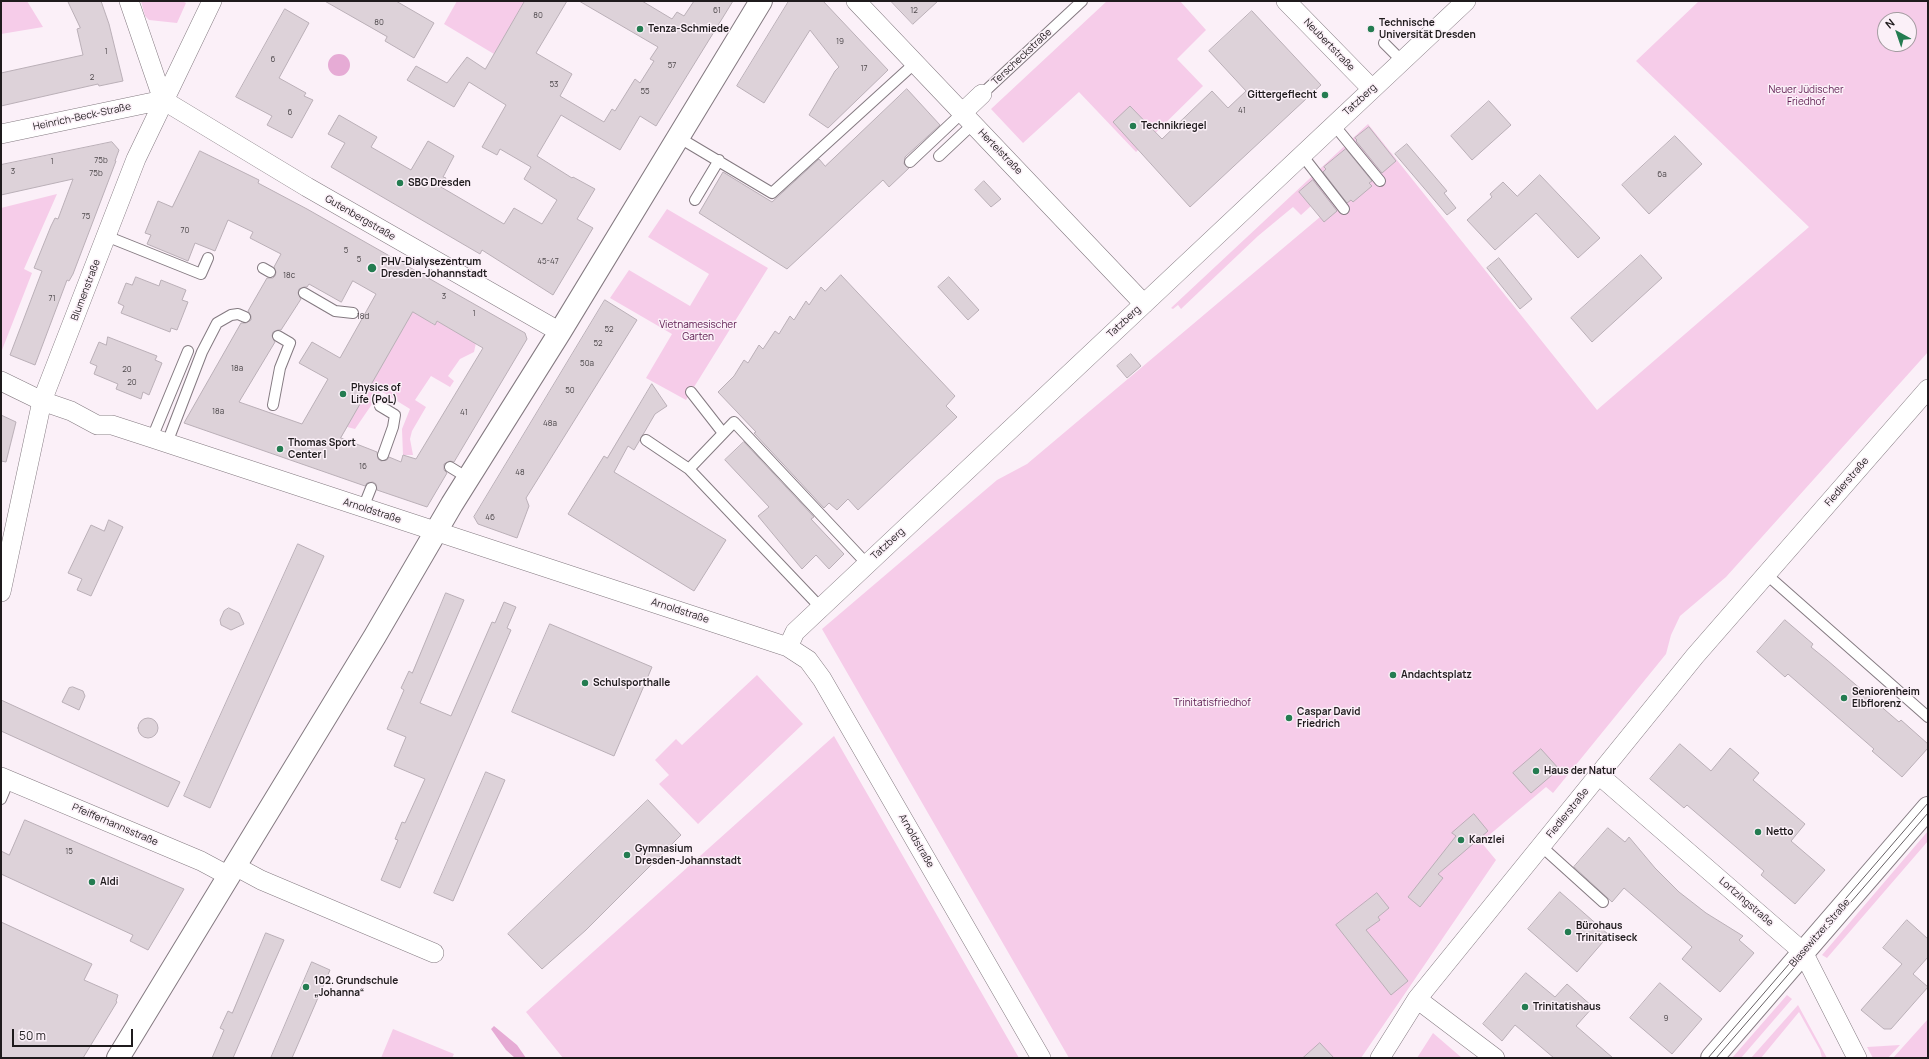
<!DOCTYPE html>
<html>
<head>
<meta charset="utf-8">
<style>
  body { margin:0 }
  #map { position:relative; width:1929px; height:1059px; overflow:hidden; background:#fbf0f8; font-family:Manrope,sans-serif }
  canvas { display:block }
  .frame { position:absolute; inset:0; border:2px solid #1f1b1d; pointer-events:none }
  .north { position:absolute; left:1877px; top:12px; width:40px; height:40px; box-sizing:border-box; background:#fbf0f8; border:1px solid #a39ba0; border-radius:50%; rotate:320deg; font-size:11px; font-weight:700; line-height:16px; text-align:center; color:#1f1b1d }
  .north::after { content:''; display:block; margin:auto; width:14px; height:18px; background:#247c51; clip-path:polygon(50% 0,100% 100%,50% 72%,0 100%) }
  .scale { position:absolute; left:12px; top:1029px; width:121px; height:18px; box-sizing:border-box; border:2px solid #1f1b1d; border-top:0; padding-left:5px; font-size:12px; line-height:14px; white-space:nowrap; color:#1f1b1d; -webkit-text-stroke:3px #fbf0f8; paint-order:stroke }
</style>
</head>
<body>
<div id="map">
<canvas width="1929" height="1059"></canvas>
<div class="frame"></div>
<div class="north">N</div>
<div class="scale">50 m</div>
</div>
<script>
const ctx = document.querySelector('canvas').getContext('2d');
ctx.lineJoin = 'round';
function paint(path, color) { ctx.fillStyle = color; ctx.fill(path, 'evenodd'); }
function trace(path, color, width, dash) { ctx.strokeStyle = color; ctx.lineWidth = width; ctx.lineCap = dash ? 'butt' : 'round'; ctx.setLineDash(dash || []); ctx.stroke(path); }
function label(font, color, halo, rows, align = 'center') {
  ctx.font = font + ' Manrope,sans-serif'; ctx.lineWidth = 3; ctx.setLineDash([]); ctx.textBaseline = 'middle'; ctx.strokeStyle = halo; ctx.fillStyle = color; for (const [text, x, y, turn = 0] of rows) {
    ctx.save(); ctx.translate(x, y); ctx.rotate((+turn || 0) * Math.PI / 180); ctx.textAlign = isNaN(turn) ? turn : align; if (halo) ctx.strokeText(text, 0, 0); ctx.fillText(text, 0, 0); ctx.restore();
  }
}
const green = new Path2D(`
  M1,1H27L43,27L1,34Z
  M141,1H182L186,3L177,23L149,20L145,16Z
  M457,1H525L494,54L444,24Z
  M1107,1H1180L1206,30L1177,59L1203,86L1136,152L1079,92L1023,143L991,109Z
  M1699,1H1928V352L1726,577L1680,616L1671,635L1666,654L1553,793L1546,787L1481,842L1496,860L1361,1058H1069L822,629L997,480L1027,464L1320,217L1311,206L1301,215L1293,207L1258,236L1181,309L1178,305L1173,309L1171,308L1368,124L1597,410L1809,227L1636,61ZM1885,20H1909V44H1885Z
  M57,194L24,269L32,273L2,350L1,208Z
  M667,209L768,268L686,400L646,378L672,334L610,298L629,270L690,306L709,274L648,237Z
  M415,308L424,318L434,325L437,321L476,343L474,352L460,359L448,376L454,381L450,387L431,376L415,400L426,407L412,431L410,439L413,455H403L402,429L410,409L381,391L355,429L343,426L353,416Z
  M757,675L803,724L698,824L659,784L669,775L655,760L676,739L682,745Z
  M834,736L1019,1058H563L526,1012Z
  M1928,831V841L1827,958L1822,955Z
  M1787,995L1792,999L1741,1058H1732Z
  M1798,1005L1827,1058H1822L1820,1050L1799,1012L1761,1058H1751Z
  M1928,1019V1058H1893Z
  M393,1029L454,1054L452,1058H381Z
  M1433,1033L1462,1058H1417Z
  M1900,1045L1888,1058H1873L1867,1047Z`);
const water = new Path2D(`
  M328 65a11 11 0 1 1 22 0a11 11 0 1 1-22 0Z
  M494,1026L517,1045L526,1058H515L506,1050L491,1029Z`);
const building = new Path2D(`
  M68,1H101L109,24L123,81L99,86L98,84L1,106V73L83,55L77,29L80,28Z
  M325,1H396L434,23L414,58L385,41L387,37Z
  M525,1H567L536,53L572,74L560,96L604,122L612,109L615,111L635,79L640,83L654,61L650,59L658,47L579,1H642L672,19L677,12L684,16L694,1H733L656,126L640,116L620,150L561,115L537,156L572,178L573,177L595,189L577,219L593,228L553,295L482,250L480,254L331,167L345,143L328,134L339,115L377,137L371,147L411,170L428,141L454,156L443,177L446,178L441,187L504,224L514,208L542,224L557,200L524,179L531,167L500,149L497,155L482,147L506,105L469,82L454,107L407,80L416,66L447,83L467,57L485,69Z
  M789,1H823L888,70L828,128L809,115L835,71L839,67L810,30L764,103L737,86Z
  M891,1H938L913,24Z
  M285,9L309,23L279,78L306,93L304,96L313,100L292,138L267,125L272,116L236,97Z
  M1252,11L1321,85L1190,207L1113,122L1130,106L1162,139L1212,91L1228,108L1246,91L1209,51Z
  M907,89L940,125L905,157L904,164L909,168L889,187L883,180L787,269L699,213L723,172L772,202L819,159L825,166Z
  M1489,101L1511,125L1472,160L1451,136Z
  M1369,127L1396,161L1382,173L1356,141L1357,140L1355,138Z
  M1675,136L1702,164L1649,214L1622,185Z
  M112,142L119,150L115,161H116L73,274L69,281L67,280L35,365L10,355L42,271L34,268L51,226L55,218L58,219L73,179L1,195V165Z
  M1407,144L1447,191L1444,193L1456,208L1447,215L1395,154Z
  M1346,149L1372,181L1369,183L1372,186L1353,202L1351,200L1347,203L1323,172L1326,169L1324,167Z
  M200,151L259,180L258,183L307,209L525,333L527,339L454,462L450,461L444,464V470L447,473L427,507L377,490L376,484L373,482L367,483L365,486L184,423L241,323H246L251,320V316L248,311L267,278H273L275,276L276,272L274,267L281,254L250,238L253,232L228,220L215,251L195,243L188,261L147,244L151,235L145,233L158,201L172,207ZM353,281L376,294L340,358L312,342L299,363L328,379L302,424L239,402L275,342L272,336L273,332L278,330H281L301,299L298,293L299,289L304,287H307L309,284L341,302ZM413,312L435,325L437,321L483,348L416,459L403,455L401,462L389,457L387,460L381,461L378,459L377,452L341,438Z
  M1540,175L1600,238L1578,258L1536,213L1495,250L1467,220L1492,197L1490,194L1503,182L1517,196Z
  M1313,180L1337,211L1324,222L1299,192Z
  M984,181L1001,199L991,207L975,190Z
  M1641,255L1662,278L1592,342L1571,318Z
  M1499,258L1532,299L1520,309L1487,268Z
  M841,275L955,396L946,406L957,417L858,510L848,499L837,510L829,503L824,508L754,433L756,432L718,392L734,376L744,360L748,363L759,345L763,349L775,331L779,334L790,316L794,320L806,301L809,305L821,287L825,291Z
  M136,277L159,286L161,280L186,290L182,300L188,302L177,330L171,328L170,332L121,313L124,306L118,303L126,283L132,285Z
  M949,277L979,310L968,320L938,287Z
  M605,300L637,320L526,498L529,506L517,538L478,524L474,517Z
  M108,337L157,356L155,360L162,363L149,395L143,392L141,399L116,389L118,384L94,374L97,366L90,363L99,342L106,345Z
  M1131,354L1141,366L1127,378L1117,366Z
  M652,384L667,406L655,414L634,450L628,446L614,472L726,540L694,591L568,514L604,456L607,458Z
  M1,415L16,422L6,462L1,461Z
  M744,442L814,517L811,519L844,554L829,569L816,555L802,569L758,516L769,507L725,460Z
  M109,520L123,527L91,596L77,590L82,579L68,573L91,525L104,531Z
  M298,544L324,556L210,808L184,796Z
  M446,593L464,600L420,703L451,716L492,622L495,623L504,602L516,607L507,628L511,630L400,888L381,880L398,840L395,839L402,822L405,823L425,779L394,766L406,737L387,729L404,690L401,688L409,671L412,673Z
  M229,608L239,613L244,624L231,630L221,625L220,620L224,611Z
  M1785,620L1813,644L1811,647L1827,660L1899,722L1901,720L1928,744V748L1902,777L1872,751L1874,749L1788,674L1785,677L1757,652Z
  M550,624L652,667L614,756L512,712Z
  M73,687L83,691L85,696L79,710L62,702L69,688Z
  M1,700L180,782L168,807L1,731Z
  M138 728a10 10 0 1 1 20 0a10 10 0 1 1-20 0Z
  M1680,744L1711,771L1730,748L1759,773L1753,780L1805,824L1791,841L1825,870L1795,904L1761,875L1764,871L1687,805L1684,808L1650,779Z
  M1541,749L1559,769L1531,793L1513,773Z
  M486,772L505,780L453,901L434,893Z
  M648,800L681,835L586,930L542,969L508,934Z
  M1474,814L1488,831L1438,874L1443,878L1420,907L1408,897L1456,836L1452,833Z
  M25,820L184,889L148,950L130,941L133,935L1,874V851L9,855Z
  M1608,828L1625,842L1629,837L1655,868L1679,892L1706,913L1743,936L1739,940L1754,953L1720,992L1682,959L1692,947L1624,888L1612,902L1574,867Z
  M1560,892L1609,935L1577,972L1528,929Z
  M1377,893L1389,908L1378,917L1380,920L1366,930L1408,981L1391,995L1336,925Z
  M1907,920L1928,939V957L1913,974L1928,987L1891,1029H1884L1861,1010L1902,964L1883,948Z
  M1,922L92,964L84,980L118,995L116,1001L117,1002L83,1058H1Z
  M266,933L284,940L269,974L233,1058H212L224,1030L220,1028L228,1011L232,1013Z
  M312,962L330,970L292,1058H271Z
  M1526,973L1555,997L1567,984L1593,1007L1576,1026L1613,1058H1554L1515,1025L1502,1041L1483,1024Z
  M1660,983L1702,1019L1672,1054L1630,1018Z
  M1320,1043L1334,1058H1303Z`);
const service = new Path2D(`
  M1384,43L1402,61
  M982,94L1082,1
  M1334,125L1380,181
  M678,137L772,193L915,63
  M1302,155L1344,209
  M939,156L973,124
  M910,162L962,113
  M695,200L719,160
  M106,236L201,274L208,258
  M263,268L270,272
  M304,293L335,311L353,313
  M691,392L723,433
  M273,405L280,368L290,343L278,336
  M380,406L395,415L393,427L383,455
  M152,438L188,351
  M646,440L689,469L821,608
  M167,443L202,352L217,323L231,315L238,314L245,317
  M450,467L468,478
  M689,469L734,422L867,564
  M363,508L371,488
  M1766,574L1928,717
  M1,799L9,780
  M1541,846L1603,902`);
const minor = new Path2D(`
  M129,1L163,100
  M856,1L1144,304
  M1286,1L1372,89
  M163,100L307,187L560,332
  M962,113L982,94
  M1,134L163,100
  M1,381L42,401L71,411L97,425H112L152,438L788,647L808,660L822,679L1041,1058
  M1,592L42,401L136,159L212,1
  M788,647L795,632L1466,1
  M1599,775L1803,952L1857,1058
  M1,777L201,861L229,876
  M235,866L261,880L434,953
  M1417,999L1495,1058
  M1380,1058L1417,999L1695,656L1928,389`);
const tertiary = new Path2D(`
  M118,1058L375,636L452,504L560,332L761,1
  M1712,1058L1928,808`);
const tram = new Path2D(`
  M1708,1058L1928,803
  M1716,1058L1928,813`);
const markers = [
  [640,29,4,"#247c51"],
  [1371,29,4,"#247c51"],
  [1325,95,4,"#247c51"],
  [1133,126,4,"#247c51"],
  [400,183,4,"#247c51"],
  [372,268,5,"#247c51"],
  [343,394,4,"#247c51"],
  [280,449,4,"#247c51"],
  [1393,675,4,"#247c51"],
  [585,683,4,"#247c51"],
  [1844,698,4,"#247c51"],
  [1289,718,4,"#247c51"],
  [1536,771,4,"#247c51"],
  [1758,832,4,"#247c51"],
  [1461,840,4,"#247c51"],
  [627,855,4,"#247c51"],
  [92,882,4,"#247c51"],
  [1568,932,4,"#247c51"],
  [306,987,4,"#247c51"],
  [1525,1007,4,"#247c51"]
];
const numberNames = [
  ["61",717,11],
  ["12",914,11],
  ["80",538,16],
  ["80",379,23],
  ["19",840,42],
  ["1",106,52],
  ["6",273,60],
  ["57",672,66],
  ["17",864,69],
  ["2",92,78],
  ["53",554,85],
  ["55",645,92],
  ["41",1242,111],
  ["6",290,113],
  ["75b",101,161],
  ["1",52,162],
  ["3",13,172],
  ["75b",96,174],
  ["6a",1662,175],
  ["75",86,217],
  ["70",185,231],
  ["5",346,251],
  ["5",359,260],
  ["45-47",548,262],
  ["18c",289,276],
  ["3",444,297],
  ["71",52,299],
  ["1",474,314],
  ["18d",363,317],
  ["52",609,330],
  ["52",598,344],
  ["50a",587,364],
  ["18a",237,369],
  ["20",127,370],
  ["20",132,383],
  ["50",570,391],
  ["18a",218,412],
  ["41",464,413],
  ["48a",550,424],
  ["16",363,467],
  ["48",520,473],
  ["46",490,518],
  ["15",69,852],
  ["9",1666,1019]
];
const poiNames = [
  ["Technische",1379,23],
  ["Universität Dresden",1379,35],
  ["Tenza-Schmiede",648,29],
  ["Gittergeflecht",1317,95,"right"],
  ["Technikriegel",1141,126],
  ["SBG Dresden",408,183],
  ["PHV-Dialysezentrum",381,262],
  ["Dresden-Johannstadt",381,274],
  ["Physics of",351,388],
  ["Life (PoL)",351,400],
  ["Thomas Sport",288,443],
  ["Center I",288,455],
  ["Andachtsplatz",1401,675],
  ["Schulsporthalle",593,683],
  ["Seniorenheim",1852,692],
  ["Elbflorenz",1852,704],
  ["Caspar David",1297,712],
  ["Friedrich",1297,724],
  ["Haus der Natur",1544,771],
  ["Netto",1766,832],
  ["Kanzlei",1469,840],
  ["Gymnasium",635,849],
  ["Dresden-Johannstadt",635,861],
  ["Aldi",100,882],
  ["Bürohaus",1576,926],
  ["Trinitatiseck",1576,938],
  ["102. Grundschule",314,981],
  ["„Johanna“",314,993],
  ["Trinitatishaus",1533,1007]
];
const streetNames = [
  ["Neubertstraße",1329,45,46],
  ["Terscheckstraße",1022,57,-43],
  ["Tatzberg",1360,100,-43],
  ["Heinrich-Beck-Straße",82,117,-12],
  ["Hertelstraße",1000,152,46],
  ["Gutenbergstraße",360,218,30],
  ["Blumenstraße",86,290,-69],
  ["Tatzberg",1124,322,-43],
  ["Fiedlerstraße",1847,482,-49],
  ["Arnoldstraße",372,511,18],
  ["Tatzberg",888,544,-43],
  ["Arnoldstraße",680,611,18],
  ["Fiedlerstraße",1568,813,-51],
  ["Pfeifferhannsstraße",115,825,23],
  ["Arnoldstraße",916,841,60],
  ["Lortzingstraße",1746,902,41],
  ["Blasewitzer Straße",1820,933,-49]
];
const parkNames = [
  ["Neuer Jüdischer",1806,90],
  ["Friedhof",1806,102],
  ["Vietnamesischer",698,325],
  ["Garten",698,337],
  ["Trinitatisfriedhof",1212,703]
];
paint(green, '#f6cce9');
paint(water, '#e6abd5');
paint(building, '#ddd2d9');
trace(building, '#baafb7', 1);
trace(service, '#847a81', 12);
trace(minor, '#847a81', 20);
trace(tertiary, '#847a81', 24);
trace(service, '#fff', 10);
trace(minor, '#fff', 19);
trace(tertiary, '#fff', 22);
trace(tram, '#666064', 1);
for (const [x, y, r, color] of markers) { const dot = new Path2D(); dot.arc(x, y, r, 0, 2 * Math.PI); ctx.fillStyle = color; ctx.fill(dot); trace(dot, '#fbf0f8', 1.5); }
label('8px', '#4e494c', null, numberNames);
label('bold 10px', '#1f1b1d', '#fbf0f8', poiNames, 'left');
label('10px', '#1f1b1d', '#fbf0f8', streetNames);
label('10px', '#5d1a4f', '#fbf0f8', parkNames);
</script>
</body>
</html>
